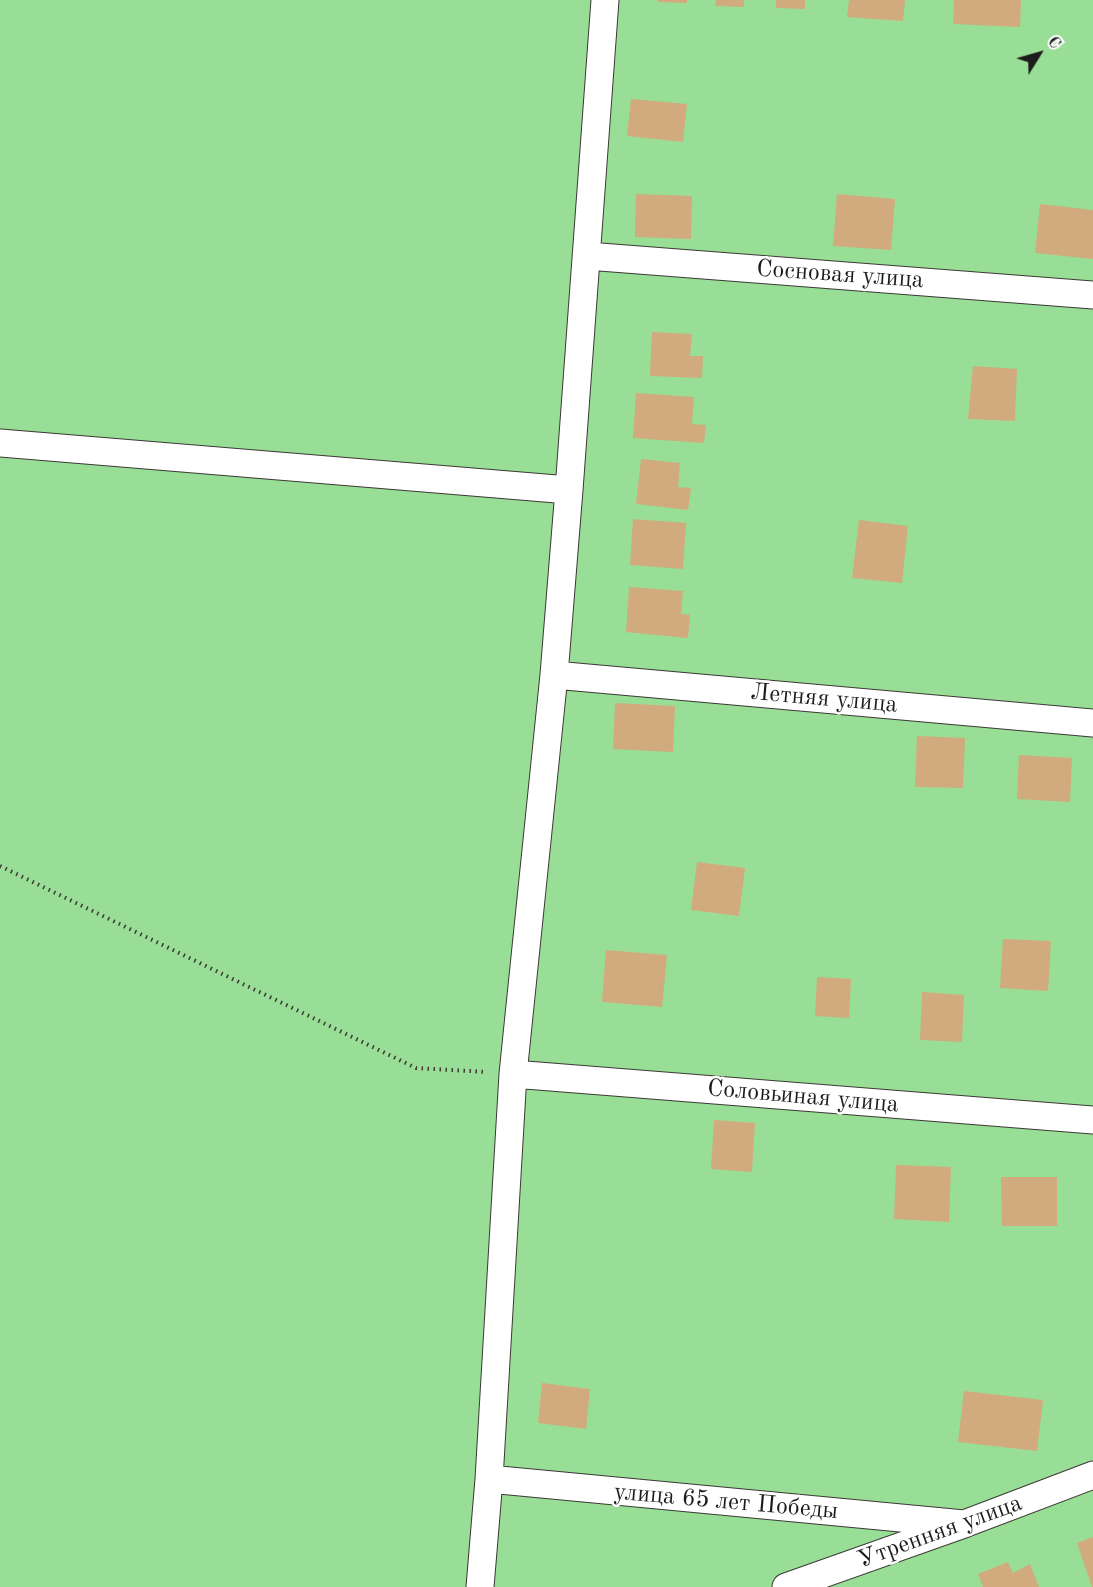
<!DOCTYPE html>
<html>
<head>
<meta charset="utf-8">
<style>
  body { margin:0 }
  #map { position:relative; width:1093px; height:1587px; overflow:hidden; background:#ede0be; font-family:"Old Standard TT",serif }
  canvas { display:block }
  .north { position:absolute; left:1009px; top:24px; width:60px; height:60px; -webkit-text-stroke:4px #fff; paint-order:stroke; rotate:53deg; font-size:16px; font-weight:700; line-height:24px; text-align:center; color:#1c1c1c }
  .north::after { content:''; display:block; margin:auto; width:21px; height:27px; background:#1c1c1c; clip-path:polygon(50% 0,100% 100%,50% 72%,0 100%) }
</style>
</head>
<body>
<div id="map">
<canvas width="1093" height="1587"></canvas>
<div class="north">С</div>
</div>
<script>
const ctx = document.querySelector('canvas').getContext('2d');
ctx.lineJoin = 'round';
function paint(path, color) { ctx.fillStyle = color; ctx.fill(path, 'evenodd'); }
function trace(path, color, width, dash) { ctx.strokeStyle = color; ctx.lineWidth = width; ctx.lineCap = dash ? 'butt' : 'round'; ctx.setLineDash(dash || []); ctx.stroke(path); }
function label(font, color, halo, rows, align = 'center') {
  ctx.font = font + ' "Old Standard TT",serif'; ctx.lineWidth = 5; ctx.setLineDash([]); ctx.textBaseline = 'middle'; ctx.strokeStyle = halo; ctx.fillStyle = color; for (const [text, x, y, turn = 0] of rows) {
    ctx.save(); ctx.translate(x, y); ctx.rotate((+turn || 0) * Math.PI / 180); ctx.textAlign = isNaN(turn) ? turn : align; if (halo) ctx.strokeText(text, 0, 0); ctx.fillText(text, 0, 0); ctx.restore();
  }
}
const green = new Path2D(`
  M0,0H1093V1587H0Z`);
const building = new Path2D(`
  M658,0H687V3L658,2Z
  M716,0H744V7L715,6Z
  M776,0H805V9L776,8Z
  M849,0H905L903,21L847,17Z
  M954,0H1021L1020,27L953,24Z
  M631,99L687,104L683,142L627,136Z
  M636,194L692,196L691,239L635,237Z
  M837,194L895,199L891,250L833,246Z
  M1040,204L1093,210V259L1035,253Z
  M652,332L692,334L690,356H703L702,378L650,376Z
  M973,366L1017,369L1015,421L968,419Z
  M636,393L694,397L692,424L706,425L704,443L633,438Z
  M641,459L680,463L678,487L691,488L688,510L636,504Z
  M633,519L686,523L683,569L630,565Z
  M859,520L908,526L902,583L852,578Z
  M629,587L683,591L681,614L690,615L688,638L626,632Z
  M615,703L675,706L673,752L613,749Z
  M917,736L965,738L963,788L915,787Z
  M1019,755L1072,758L1070,802L1017,799Z
  M697,862L745,868L739,916L691,910Z
  M1003,939L1051,941L1048,991L1000,988Z
  M606,950L667,955L662,1007L602,1002Z
  M817,977L851,979L849,1018L815,1016Z
  M922,992L964,995L962,1042L920,1040Z
  M714,1120L755,1123L752,1172L711,1169Z
  M896,1165L951,1167L949,1222L894,1219Z
  M1001,1177H1057V1226H1002Z
  M542,1383L590,1389L586,1429L538,1423Z
  M964,1391L1043,1400L1037,1451L958,1442Z
  M1093,1537V1587H1092L1077,1543Z
  M1008,1562L1013,1573L1030,1564L1039,1587H983L978,1574Z`);
const path = new Path2D(`
  M0,866L416,1068L487,1072`);
const minor = new Path2D(`
  M587,256L1093,295
  M0,443L569,490L605,0
  M554,675L1093,723
  M513,1074L1093,1120
  M489,1479L964,1524
  M480,1587L489,1479L513,1074L554,675L569,490
  M786,1587L964,1524L1093,1475`);
const streetNames = [
  ["Сосновая улица",840,275,4],
  ["Летняя улица",824,699,5],
  ["Соловьиная улица",803,1097,5],
  ["улица 65 лет Победы",726,1502,5],
  ["Утренняя улица",940,1532,-20]
];
paint(green, '#99de96');
paint(building, '#d1ab7d');
trace(minor, '#3b3934', 29);
trace(path, '#3b3934', 4, [1.5, 4.5]);
trace(minor, '#fff', 27);
label('24px', '#1c1c1c', '#fff', streetNames);
</script>
</body>
</html>
